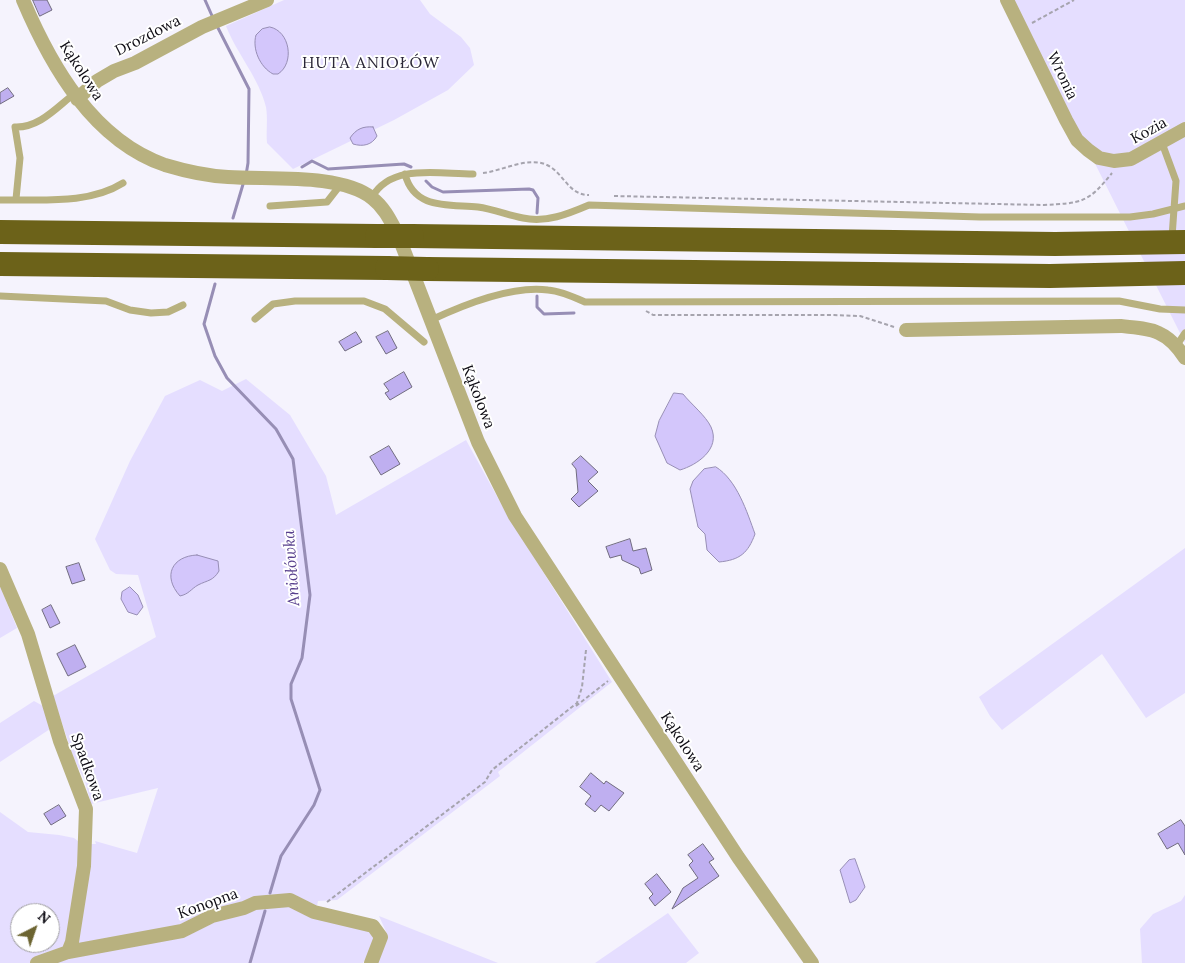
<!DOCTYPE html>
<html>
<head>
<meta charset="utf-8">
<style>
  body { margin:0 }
  #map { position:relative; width:1185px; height:963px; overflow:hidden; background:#f5f3fd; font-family:Lora,serif }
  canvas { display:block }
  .north { position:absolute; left:10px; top:903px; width:50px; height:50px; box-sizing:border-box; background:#fff; border:1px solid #9e9da0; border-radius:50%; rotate:41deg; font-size:14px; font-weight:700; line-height:20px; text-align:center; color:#0c0a12 }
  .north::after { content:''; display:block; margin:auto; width:18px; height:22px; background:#6c6431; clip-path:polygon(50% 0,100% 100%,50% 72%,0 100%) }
</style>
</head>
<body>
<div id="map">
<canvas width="1185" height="963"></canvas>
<div class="north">N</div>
</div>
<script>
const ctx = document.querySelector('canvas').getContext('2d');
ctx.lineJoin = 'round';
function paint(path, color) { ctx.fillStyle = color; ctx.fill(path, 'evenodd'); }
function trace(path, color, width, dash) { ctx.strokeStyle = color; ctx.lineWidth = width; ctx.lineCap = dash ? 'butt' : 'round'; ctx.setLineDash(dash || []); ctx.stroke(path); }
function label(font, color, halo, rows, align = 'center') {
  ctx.font = font + ' Lora,serif'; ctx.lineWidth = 4; ctx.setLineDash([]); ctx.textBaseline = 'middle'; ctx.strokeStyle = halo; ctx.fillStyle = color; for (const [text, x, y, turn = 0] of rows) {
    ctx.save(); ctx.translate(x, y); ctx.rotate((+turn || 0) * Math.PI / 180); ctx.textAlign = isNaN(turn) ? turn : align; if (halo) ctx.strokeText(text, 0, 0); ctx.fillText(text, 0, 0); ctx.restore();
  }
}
const green = new Path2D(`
  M284,0H420L430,14L461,37L470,48L474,65L448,90L394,120L293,169L267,143C266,132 268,118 266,107C259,78 237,54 226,26Z
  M1013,0H1185V343Z
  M246,379L290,415L326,476L336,515L466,440L505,511L612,682L498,772L500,776L337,900L318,901L315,915L369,930L375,940L363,963H0V812L28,832L59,835L74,838L82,844H96L95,841L137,853L158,788L91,804L85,781L74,759L53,696L156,637L138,575L116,574L110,570L95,539L130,461L165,396L200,380L222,391ZM20,913H50V943H20Z
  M1185,548V693L1146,718L1102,654L1002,730L990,716L979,697Z
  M0,586L17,628L0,638Z
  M34,701L43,706L50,729L0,762V723Z
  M1185,895V963H1142L1140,929L1153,914L1181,901Z
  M668,913L699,953L686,963H595Z
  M379,916L498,963H375L388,936Z`);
const water = new Path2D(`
  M270,27C290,31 295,63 278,74H273C260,67 252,49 256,35L262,29Z
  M373,127L377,136C372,145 363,147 353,144L350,138C356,129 363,126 373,127Z
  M674,393L683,394C691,404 706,416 711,427C721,449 697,465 680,470L667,463L655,436L659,421Z
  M716,467C737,480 747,512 755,534C748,553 740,560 719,562L707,550L705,534L698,527L690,489L693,481L704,469Z
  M197,555L218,561L219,571C213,581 208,580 198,585C191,589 189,594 180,596C162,576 172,556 197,555Z
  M130,587L138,595L143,607L137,615L128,612L121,599L122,592Z
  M855,859L865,887L856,900L850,903L840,870L849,860Z`);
const stream = new Path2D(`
  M205,0L213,18
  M216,24L249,89L248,163L246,175
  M302,167L312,161L328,169L404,164L411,167
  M426,181L432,187L443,192L529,189L533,190L538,198L537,213
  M233,218L244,181
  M215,284L204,324L215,356L227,378L276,429L293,459L310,595L302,658L291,684V699L320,790L314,805L281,856L270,893
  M537,296V307L544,314L574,313
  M250,963L265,911`);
const building = new Path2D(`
  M33,0H47L52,10L40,16Z
  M8,88L14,96L0,104V93Z
  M388,331L397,348L386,354L376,337Z
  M356,332L362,342L345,351L339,342Z
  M404,372L412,387L390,400L385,393L389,391L384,384Z
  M389,446L400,464L381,475L370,457Z
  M581,456L598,472L588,481L598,491L579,507L571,499L578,492L576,469L572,464Z
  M630,539L633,551L646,548L652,570L641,574L639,568L622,560L621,555L610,558L606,547Z
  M79,563L85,580L72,584L66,567Z
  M51,605L60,623L50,628L42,610Z
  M75,645L86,667L68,676L57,654Z
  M591,773L604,784L606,781L624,793L609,811L601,805L595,812L585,804L591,796L580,787Z
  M59,805L66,816L51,825L44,814Z
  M1181,820L1185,826V855L1178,843L1167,849L1158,834Z
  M703,844L714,859L709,862L719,876L672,909L683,888L698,878L689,865L693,861L688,855Z
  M657,874L671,892L655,906L649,898L653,894L645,884Z`);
const path = new Path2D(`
  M1032,23L1074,0
  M483,173C502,171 528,156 547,165C564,173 568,195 589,195
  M614,196L1044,205C1082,203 1088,203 1112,173
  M646,311L653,315H834L860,316L894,327
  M576,706L608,681
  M327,902L485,782L492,770L577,703L582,687L586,650`);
const lane = new Path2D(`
  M1162,143L1176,181L1172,237
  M405,174C414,210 449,204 478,207C493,209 508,215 523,218C546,223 568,214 589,205L980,217H1130L1153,214L1185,206
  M372,197C392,163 438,174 473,174
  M16,199L20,158L15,127C39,128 56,108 74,94
  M0,200C40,199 88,205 123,183
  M270,206L327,202L341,184
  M0,296L106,301L130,310L151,313L168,312L183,305
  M255,319L273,304L295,301H364L385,309L424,342
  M431,320C463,305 512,285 548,290C561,291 574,297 585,302L1119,301L1160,309L1185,310
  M1177,345L1185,333`);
const street = new Path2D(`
  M23,0C51,66 93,140 165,165C185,171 207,176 228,177C268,180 341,173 372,198C385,208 391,222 398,235L478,442L515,516L738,857L812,963
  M1007,0L1066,120L1077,140L1088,150L1099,158L1114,161L1131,159L1185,129
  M77,99L97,81L114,71L135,63L202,27L267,0
  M906,330L1121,326C1152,329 1167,330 1185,358
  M0,569L28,634L60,741L86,809L84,866L72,942L68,952L37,963
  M68,952L182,931L212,916L244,908L255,903L290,900L314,912L373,926L381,937L371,963`);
const highway = new Path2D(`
  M0,232L377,236
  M412,236L1055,244L1185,242
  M0,264L387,268
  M427,269L1050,276L1185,273`);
const highwayBridge = new Path2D(`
  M377,236H412
  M387,268L427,269`);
const streetNames = [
  ["Drozdowa",148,36,-27],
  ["Kąkolowa",81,71,57],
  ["Wronia",1062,76,64],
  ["Kozia",1149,131,-29],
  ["Kąkolowa",478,397,69],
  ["Kąkolowa",682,742,57],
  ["Spadkowa",87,767,70],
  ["Konopna",208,904,-20]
];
const neighbourhoodNames = [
  ["HUTA ANIOŁÓW",371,63]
];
const waterNames = [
  ["Aniołówka",292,568,-94]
];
paint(green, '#e5deff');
paint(water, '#d3c6fb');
trace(water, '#978eb5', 1);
trace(stream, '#978eb5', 3);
paint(building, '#bfaff0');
trace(building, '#706b7f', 1);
trace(path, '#a6a4ae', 2, [4, 2.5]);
trace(lane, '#b8b17f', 7);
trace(street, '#b8b17f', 14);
trace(highway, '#6c6219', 24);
trace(highwayBridge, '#6c6219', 24);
label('15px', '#0c0a12', '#fff', streetNames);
ctx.letterSpacing = '1px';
label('16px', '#2a2637', '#fff', neighbourhoodNames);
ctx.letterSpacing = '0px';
label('italic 16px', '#59418e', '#fff', waterNames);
</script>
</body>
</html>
